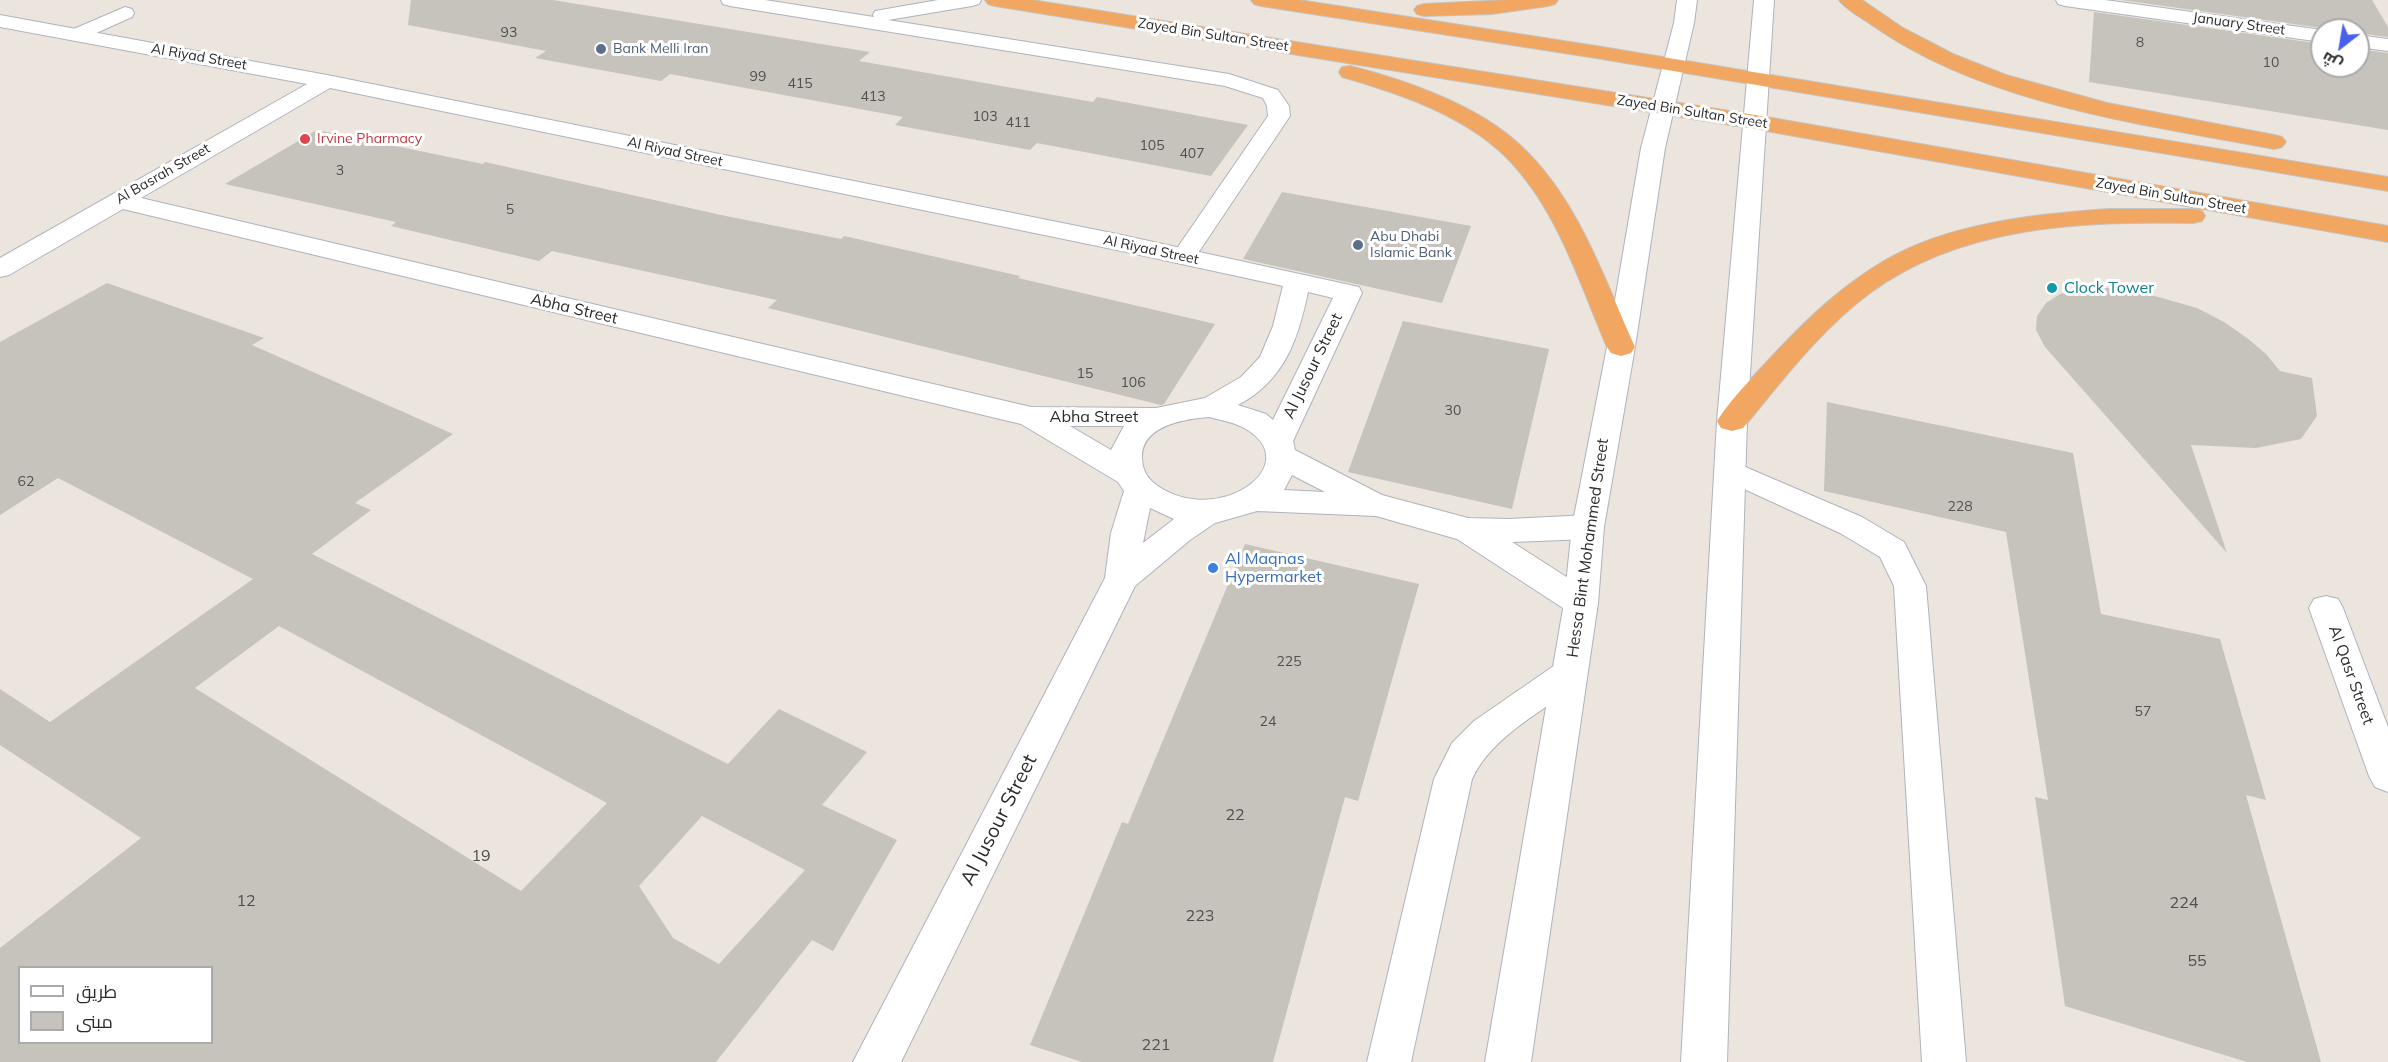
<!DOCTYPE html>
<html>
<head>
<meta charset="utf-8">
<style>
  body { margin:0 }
  #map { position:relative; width:2388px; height:1062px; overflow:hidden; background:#ebe5dd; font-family:Mulish,Cairo,sans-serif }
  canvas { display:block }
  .legend { position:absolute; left:18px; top:966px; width:195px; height:78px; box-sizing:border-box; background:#fff; border:2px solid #aaa; margin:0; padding:8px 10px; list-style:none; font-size:18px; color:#2a2a2a }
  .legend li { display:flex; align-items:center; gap:12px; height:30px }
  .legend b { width:30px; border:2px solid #aaa }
  .north { position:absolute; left:2310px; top:18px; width:60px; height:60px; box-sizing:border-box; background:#fff; border:2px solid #aaa; border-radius:50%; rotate:211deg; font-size:16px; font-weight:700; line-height:24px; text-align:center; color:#2a2a2a }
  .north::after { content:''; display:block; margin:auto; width:21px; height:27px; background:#4960eb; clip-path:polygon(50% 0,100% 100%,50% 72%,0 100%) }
</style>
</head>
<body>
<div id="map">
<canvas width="2388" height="1062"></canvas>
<ul class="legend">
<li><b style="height:8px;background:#fff"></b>طريق</li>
<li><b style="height:16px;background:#c6c2bc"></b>مبنى</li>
</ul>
<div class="north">ش</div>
</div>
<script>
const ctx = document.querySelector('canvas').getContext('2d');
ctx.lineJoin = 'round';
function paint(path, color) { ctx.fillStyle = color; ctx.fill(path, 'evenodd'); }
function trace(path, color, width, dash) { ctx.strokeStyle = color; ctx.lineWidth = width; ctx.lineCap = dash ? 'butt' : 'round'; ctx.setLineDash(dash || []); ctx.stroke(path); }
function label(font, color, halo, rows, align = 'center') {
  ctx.font = font + ' Mulish,sans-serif'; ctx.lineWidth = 6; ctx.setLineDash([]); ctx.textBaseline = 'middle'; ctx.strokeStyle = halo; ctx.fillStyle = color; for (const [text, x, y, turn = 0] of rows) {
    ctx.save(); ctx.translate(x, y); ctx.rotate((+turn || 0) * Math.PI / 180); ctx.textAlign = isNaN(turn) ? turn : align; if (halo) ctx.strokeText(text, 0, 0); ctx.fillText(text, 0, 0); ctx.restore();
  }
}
const building = new Path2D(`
  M411,0H553L870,52L859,61L1093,102L1097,97L1248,125L1211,176L1037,143L1030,150L895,125L903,117L670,74L661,81L535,58L546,51L408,25Z
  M2121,0H2372L2388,27V37L2358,33V30H2324L2322,28Z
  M2094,12L2322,44V66H2358V49L2388,53V130L2089,82Z
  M317,130L483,164L485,162L721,215L841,239L844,236L1020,276L1018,278L1215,324L1164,404L1161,405L768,308L777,300L552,251L539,261L391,226L396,222L225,184Z
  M1282,192L1471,226L1442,303L1243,259Z
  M107,283L264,338L252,345L453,434L355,503L371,510L312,554L728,764L779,709L867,752L822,805L897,840L833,951L812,940L716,1062H0V948L141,838L0,745V689L50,722L253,579L58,478L0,515V342ZM279,626L607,803L521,891L195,688ZM702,816L805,870L719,964L673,938L639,886ZM20,968H212V1042H20Z
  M2108,288L2137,291L2197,308L2224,322L2247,338L2266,354L2280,371L2312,378L2317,416L2301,439L2256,448L2191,445L2227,553L2045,347L2036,330L2037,316L2046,303L2060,294L2082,290Z
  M1403,321L1549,349L1512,509L1348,472Z
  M1827,402L2073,453L2101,614L2220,639L2266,800L2246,795L2321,1062H2247L2065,1006L2035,797L2048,800L2006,532L1824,491Z
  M1245,544L1419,584L1358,801L1345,797L1273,1062H1082L1030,1045L1122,822L1128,824Z`);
const lane = new Path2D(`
  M721,0H765L874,17L873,15L875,11L938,0H981L979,4L972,6L888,20L1229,74L1278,90L1289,106L1290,116L1192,262L1183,264L1174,262L1171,257L1268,116L1267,106L1263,98L1225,86L730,6L723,4Z
  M2056,0H2105L2322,30V42L2065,6L2058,4Z
  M125,7L132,9L134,13L132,17L83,39H69L66,35L69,31Z
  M2358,35L2388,39V51L2358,47Z
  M1729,460L1862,517L1904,542L1926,586L1966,1062H1922L1894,586L1880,557L1840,533L1718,477L1714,470L1718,463Z
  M2326,596L2338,599L2343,608L2388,727V792L2375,787L2369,776L2309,608L2314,599Z
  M1570,659L1582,663L1587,673L1582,683C1545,709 1491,737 1472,779L1411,1062H1367L1434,779L1452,743L1474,721L1558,663Z`);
const street = new Path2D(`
  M0,15L327,75L1117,234L1359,287L1362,293L1293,441L1295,450L1382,495L1468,518L1509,519L1588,515L1600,519L1604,527L1600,535L1588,539L1512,542L1593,594L1598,603L1593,612L1581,616L1569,612L1457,539L1376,516L1257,511L1215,523L1190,540L1135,586L901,1062H853L1105,578L1111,533L1124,491L1118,482L1021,424L123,209L9,275L0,277V258L307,84L0,27ZM330,88L1117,250L1283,286L1273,326L1260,357L1241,377L1205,398L1156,408L1031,407L141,198ZM1308,292L1333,298L1273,420L1266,414L1238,405C1284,381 1298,340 1308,292ZM1209,417C1220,420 1234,422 1244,428C1309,464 1217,530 1155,484C1146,477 1142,468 1142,457C1142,425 1185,419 1209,417ZM1070,426H1124L1111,450ZM1292,475L1325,492L1284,490ZM1150,508L1174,519L1143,543Z`);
const secondary = new Path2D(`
  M1677,0H1697L1694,23L1665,148L1635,347L1604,527L1598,603L1531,1062H1485L1564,603L1572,527L1607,347L1641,148L1674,23Z
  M1754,0H1774L1747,421L1727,1062H1681L1717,421Z`);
const highway = new Path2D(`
  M985,0H1032L1755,115L2388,226V242L1755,129L995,6L988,4Z
  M1251,0H1299L1596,46L2388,177V191L1596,58L1261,6L1254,4Z
  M1507,0H1558L1555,4L1548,6L1492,14L1424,16L1417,14L1414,10L1417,6L1424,4Z
  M1839,0H1862L1903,28L1953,54L2006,75L2107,103L2274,135L2282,137L2286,142L2282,147L2274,149C2143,124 1987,105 1875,27C1864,19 1847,11 1839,0Z
  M1350,66C1406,80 1479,106 1521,146C1578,199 1604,279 1635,347L1631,353L1621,356L1611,353L1607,347C1579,282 1557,208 1506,157C1464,115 1398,93 1342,77L1339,72L1342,67Z
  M2109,209H2193L2202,211L2205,216L2202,221L2193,223C2083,221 1962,225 1870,293C1821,329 1782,381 1743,428L1732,431L1721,428L1717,421C1733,396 1756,374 1776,352C1809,317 1843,285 1884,261C1948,223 2036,214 2109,209Z`);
const markers = [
  [601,49,6,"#5c6f8a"],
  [305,139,6,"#e0444e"],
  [1358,245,6,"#5c6f8a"],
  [2052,288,6,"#0f9aa8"],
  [1213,568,6,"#3f7fe0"]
];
const farStreetnames = [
  ["January Street",2239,24,8],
  ["Zayed Bin Sultan Street",1213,35,9],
  ["Al Riyad Street",199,57,10],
  ["Zayed Bin Sultan Street",1692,112,9],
  ["Al Riyad Street",675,152,12],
  ["Al Basrah Street",163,174,-30],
  ["Zayed Bin Sultan Street",2171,196,10],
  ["Al Riyad Street",1151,250,12]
];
const numberNames = [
  ["93",509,33],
  ["8",2140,43],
  ["10",2271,63],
  ["99",758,77],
  ["415",800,84],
  ["413",873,97],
  ["103",985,117],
  ["411",1018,123],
  ["105",1152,146],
  ["407",1192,154],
  ["3",340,171],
  ["5",510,210],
  ["15",1085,374],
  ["106",1133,383],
  ["30",1453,411],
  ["62",26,482],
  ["228",1960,507],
  ["225",1289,662],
  ["57",2143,712],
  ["24",1268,722]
];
const farServicenames = [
  ["Bank Melli Iran",613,49],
  ["Abu Dhabi",1370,237],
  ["Islamic Bank",1370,253]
];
const farHealthnames = [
  ["Irvine Pharmacy",317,139]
];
const cultureNames = [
  ["Clock Tower",2064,288]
];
const streetNames = [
  ["Abha Street",574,309,13],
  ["Al Jusour Street",1313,366,-64],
  ["Abha Street",1094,417],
  ["Hessa Bint Mohammed Street",1588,548,-82],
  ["Al Qasr Street",2351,675,70]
];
const shopNames = [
  ["Al Maqnas",1225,559],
  ["Hypermarket",1225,577]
];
const nearNumbernames = [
  ["22",1235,815],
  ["19",481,856],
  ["12",246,901],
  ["224",2184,903],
  ["223",1200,916],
  ["55",2197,961],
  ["221",1156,1045]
];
const nearStreetnames = [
  ["Al Jusour Street",999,820,-63]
];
paint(building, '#c6c2bc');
trace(lane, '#b0b2bc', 2);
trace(street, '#b0b2bc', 2);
trace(secondary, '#b0b2bc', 2);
trace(highway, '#c3c3c3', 2);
paint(lane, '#fff');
paint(street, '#fff');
paint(secondary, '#fff');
paint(highway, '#f1a661');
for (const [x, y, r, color] of markers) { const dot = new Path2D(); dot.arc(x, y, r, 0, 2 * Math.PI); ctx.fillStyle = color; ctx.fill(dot); trace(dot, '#fff', 2); }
label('14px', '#2a2a2a', '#fff', farStreetnames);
label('14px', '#51504e', null, numberNames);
label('14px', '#4e5e75', '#fff', farServicenames, 'left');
label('14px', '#be3a42', '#fff', farHealthnames, 'left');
label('16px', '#0d838f', '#fff', cultureNames, 'left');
label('16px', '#2a2a2a', '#fff', streetNames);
label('16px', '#366cbe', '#fff', shopNames, 'left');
label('16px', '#51504e', null, nearNumbernames);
label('20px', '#2a2a2a', '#fff', nearStreetnames);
</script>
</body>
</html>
